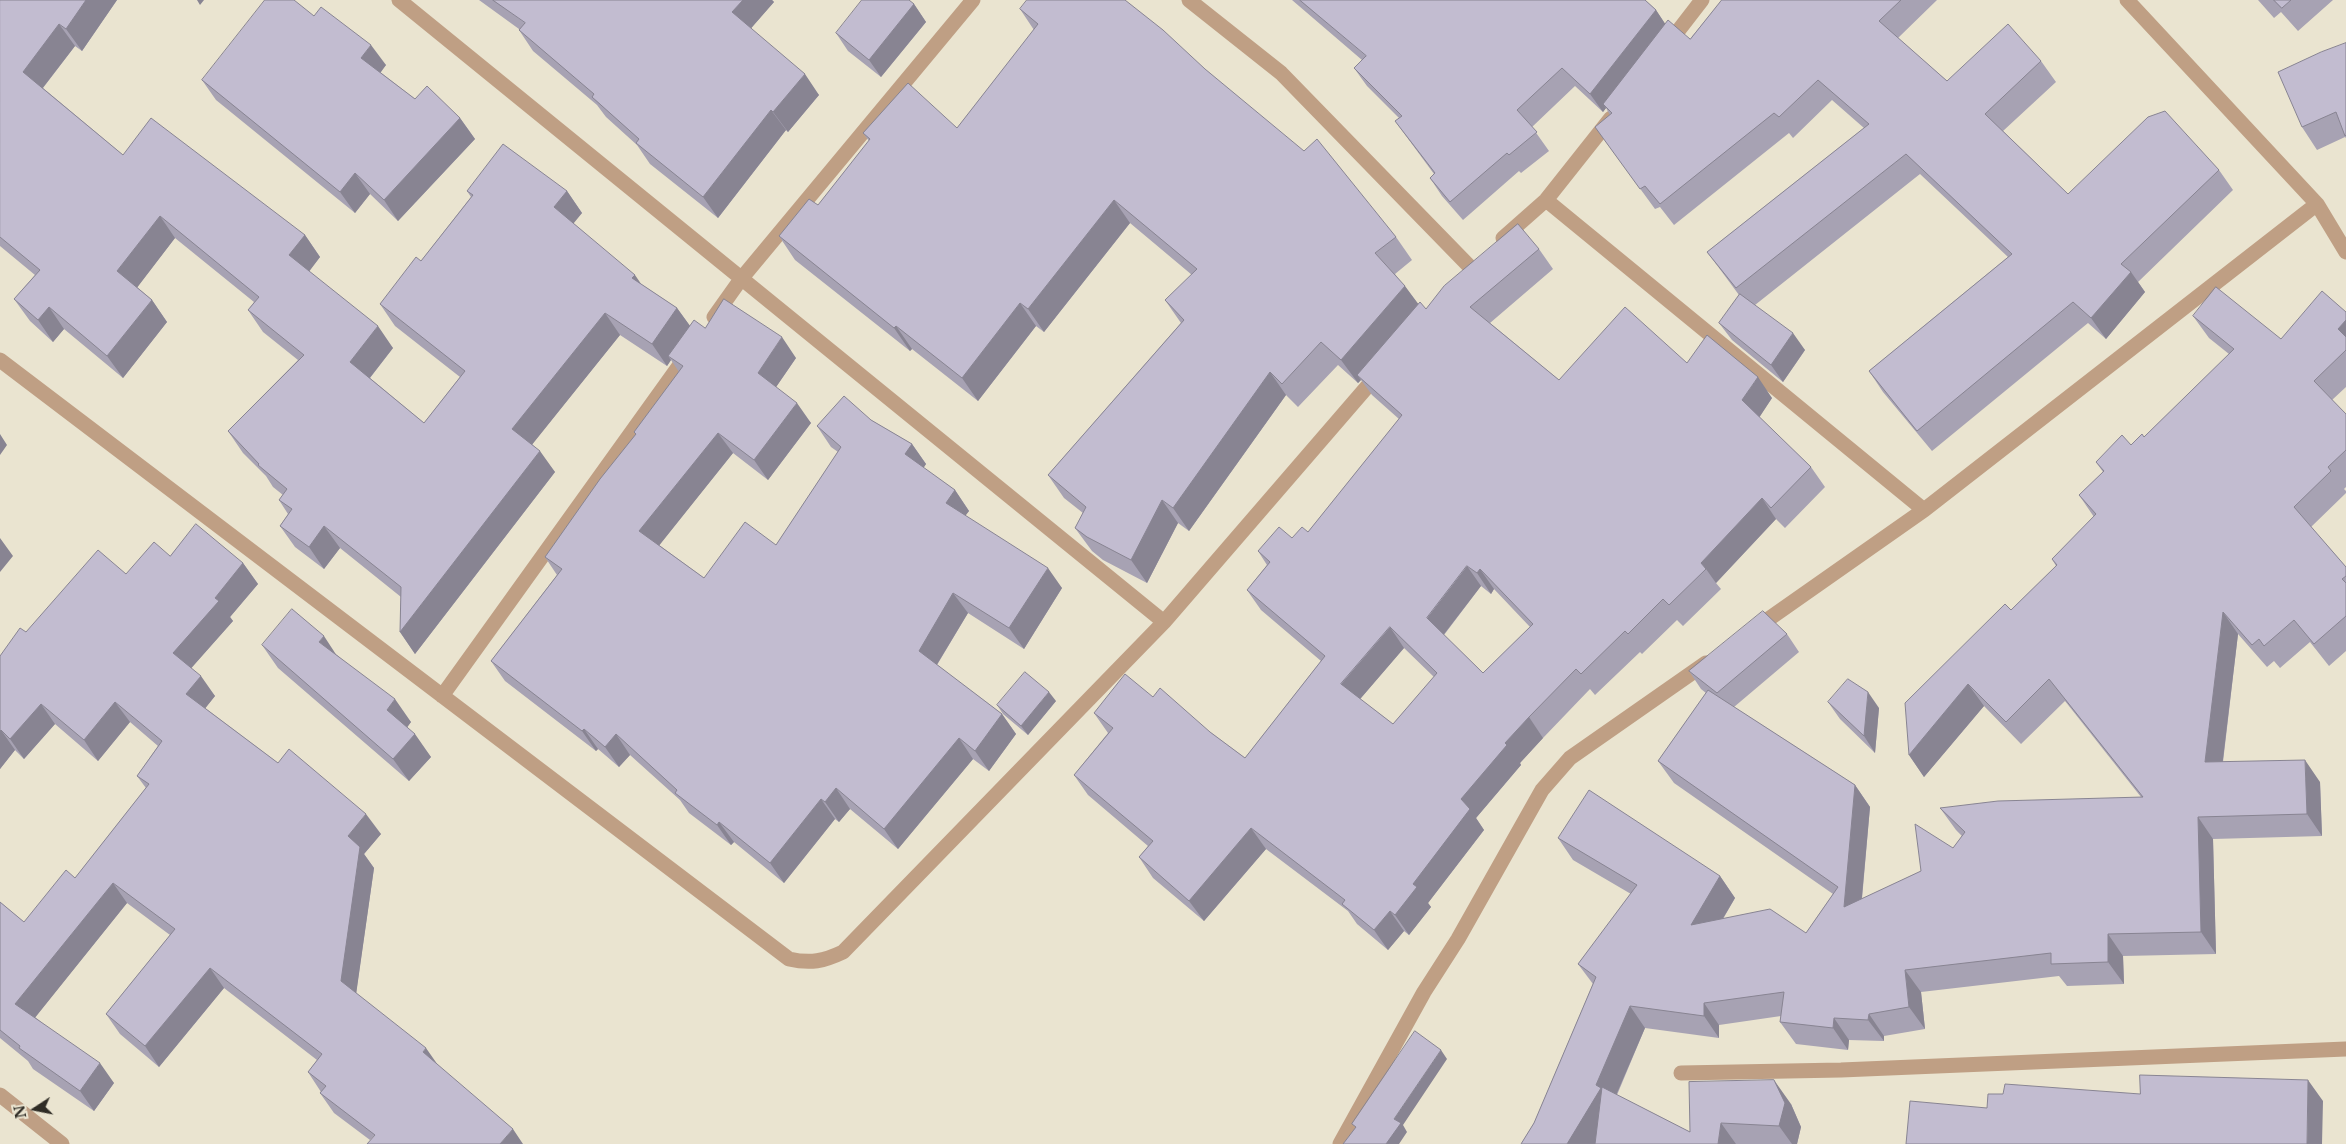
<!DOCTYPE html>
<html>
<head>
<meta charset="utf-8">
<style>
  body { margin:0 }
  #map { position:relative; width:2346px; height:1144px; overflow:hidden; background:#eae4d0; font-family:"Libre Baskerville",serif }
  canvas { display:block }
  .north { position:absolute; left:10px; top:1084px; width:50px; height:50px; -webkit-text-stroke:4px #eae4d0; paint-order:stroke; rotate:259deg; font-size:14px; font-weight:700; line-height:20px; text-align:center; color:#2f2c25 }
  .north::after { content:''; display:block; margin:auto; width:18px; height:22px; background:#2f2c25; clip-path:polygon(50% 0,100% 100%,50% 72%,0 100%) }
</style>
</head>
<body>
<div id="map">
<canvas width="2346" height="1144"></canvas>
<div class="north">N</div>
</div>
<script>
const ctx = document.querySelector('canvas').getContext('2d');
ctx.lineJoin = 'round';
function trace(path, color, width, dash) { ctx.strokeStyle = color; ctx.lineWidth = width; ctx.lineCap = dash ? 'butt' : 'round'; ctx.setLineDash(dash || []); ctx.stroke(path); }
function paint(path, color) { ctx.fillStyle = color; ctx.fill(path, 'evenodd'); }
const minor = new Path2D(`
  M399,0L1164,622
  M1189,0L1281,73L1470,267
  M2127,0L2317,204L2346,252
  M1668,44L1702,0
  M1546,200L1924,510
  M1503,238L1546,200L1611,118
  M714,317L741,279L973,0
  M0,360L789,959C811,964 824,961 843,952L1164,622L1379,373
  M1753,630L1924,510L2317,204
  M442,696L689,352
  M1681,1073L1841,1070L2346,1049
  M0,1095L62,1144
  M1340,1144L1424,992L1458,939L1542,790L1570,758L1706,663`);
const wall = new Path2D(`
  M0,0H117L82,51L75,46L43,88L123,155L305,235L320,257L309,271L393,348L370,378L424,423L460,377L395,326L380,304L421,261L471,197L467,191H567L582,213L573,223L641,284L677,308L690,326L705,328L796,358L776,387L811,423L768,480L733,453L659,545L704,578L776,545L838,452L831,447L817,426L871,420L912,444L926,464L923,468L955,490L969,511L965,515L1062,588L1024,649L968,613L937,665L1002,714L1016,734L989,771L973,759L898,849L850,809L839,822L835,819L784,883L734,842L731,845L689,813L680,800L630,755L619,767L598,749L596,751L505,681L491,661L557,575L545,557L636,435L634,432L679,372L671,360L667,366L620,335L532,444L555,472L415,654L400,632L401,597L340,548L324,569L295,547L280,526L288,514L279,500L283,495L273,487L266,476L243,453L228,431L298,360L263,332L248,310L254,302L175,238L137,287L152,300L167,322L123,378L64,329L53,342L30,321L14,299L35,275L0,246Z
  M479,0H772L774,2L751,28L819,95L788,132L786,130L718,218L650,164L637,145L606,117L597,105L533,51L519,30V29Z
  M1292,0H1645L1656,10L1665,24L1690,39L1722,0H1937L1898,38L1947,81L2041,61L2056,82L2003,131L2068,194L2219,170L2233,190L2138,282L2145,292L2106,339L2088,323L1932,451L1883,392L1869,371L2008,257L1920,174L1755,305L1805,350L1783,382L1732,340L1719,323L1739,295L1722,272L1707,252L1864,128L1832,100L1793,138L1789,133L1674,225L1660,207L1655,209L1595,127L1610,115L1606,108L1603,112L1575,86L1532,127L1549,151L1521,173L1519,171L1463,220L1442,196L1430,178L1434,174L1395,121L1399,118L1367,86L1354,68L1362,60Z
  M2258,0H2333L2298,31L2281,12L2274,18Z
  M914,4L926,22L881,77L848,51L836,33Z
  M1020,9L1205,69L1396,237L1412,260L1395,274L1418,304L1426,309L1539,249L1553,269L1490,323L1559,380L1687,363L1772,398L1759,417L1811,467L1825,487L1785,528L1776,519L1716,583L1721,589L1683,626L1677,620L1642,654L1640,652L1595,695L1590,689L1543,738L1520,763L1521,765L1476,818L1484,830L1428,903L1431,907L1409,935L1404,931L1388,950L1357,924L1348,911L1266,849L1204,921L1153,878L1139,857L1148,846L1088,795L1074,775L1108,733L1094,713L1153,697L1210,732L1245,758L1321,661L1261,610L1247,590L1267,565L1258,551L1308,532L1399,419L1372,395L1361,380L1358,383L1338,365L1298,407L1286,395L1189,531L1178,523L1147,583L1103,560L1092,551L1075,528L1083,513L1064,498L1048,475L1181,323L1165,300L1192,275L1130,223L1044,332L1036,326L978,401L912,349L910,351L795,260L779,236L818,205L869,141L863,133L957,128L1034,30ZM1481,586L1491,594L1494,589L1530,627L1483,673L1444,635ZM1404,648L1434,677L1393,724L1360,699Z
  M314,16L386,65L380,72L415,99L460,118L475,139L398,221L370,194L355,213L216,100L202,80Z
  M2346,43V138L2345,137L2317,150L2302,127Z
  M2346,312V387L2332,400L2346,414V487L2344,489L2346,491V493L2311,527L2346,567V651L2329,666L2310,642L2280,668L2274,661L2267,667L2238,634L2223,762L2320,782L2322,836L2213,839L2216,954L2123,956L2124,984L2067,986L2059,976L1921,992L1925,1029L1884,1036V1041L1849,1040L1848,1050L1796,1044L1780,1022L1781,1016L1719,1025V1038L1645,1028L1617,1095L1690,1132L1791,1104L1801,1127L1797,1144H1521L1534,1123L1593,984L1578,964L1631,894L1573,860L1558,838L1720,876L1735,898L1723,919L1806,933L1833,894L1674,783L1658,761L1706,693L1701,689L1689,671L1787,634L1799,652L1734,707L1855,785L1870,807L1862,899L1921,871L1953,848L1962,836L1956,830L1940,808L2141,797L2065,701L2021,744L1984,706L1924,777L1909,755L2011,610L2056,566L2052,559L2094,517L2079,495L2103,472L2096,462L2131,445L2144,437L2229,354L2209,338L2193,316L2281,339Z
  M170,556L243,563L258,584L230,617L233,621L191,668L215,696L205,708L278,763L381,834L364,854L374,868L356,993L438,1065L370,1140L334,1113L320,1093L321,1092L308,1072L317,1060L224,988L159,1067L120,1034L106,1014L170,935L127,903L35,1017L114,1083L94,1111L33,1069L28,1061L0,1038V902L24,922L75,878L146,788L137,776L158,746L130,722L98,761L55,724L24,759L15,750L0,769V656L26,632L126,574Z
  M262,645L337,655L411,722L407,727L431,757L409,781L278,668Z
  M1056,701L1028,735L1003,714L997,705Z
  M1828,702L1879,708L1875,753L1840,719Z`);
const shadedWall = new Path2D(`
  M86,0H117L82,51L66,29Z
  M197,0H204L200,5Z
  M743,0H772L774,2L747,33L732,12Z
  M914,4L926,22L881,77L869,60Z
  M1656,10L1668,28L1603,104L1606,108L1603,112L1590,94Z
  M59,24L75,46L38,94L23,72Z
  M371,45L386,65L376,79L361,58Z
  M805,74L819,95L788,132L773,112Z
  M771,110L786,130L718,218L703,197Z
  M460,118L475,139L398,221L384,200Z
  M355,173L370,194L355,213L340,192Z
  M567,191L582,213L569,229L554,207Z
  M1114,200L1130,223L1044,332L1028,309Z
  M160,216L175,238L133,293L117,271Z
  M305,235L320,257L305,277L289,255Z
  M2131,272L2145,292L2106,339L2091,318Z
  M635,275L650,297L632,278Z
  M1405,286L1422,309L1357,375L1361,380L1358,383L1341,360Z
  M152,300L167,322L123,378L107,356Z
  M1020,303L1036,326L978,401L962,378Z
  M49,307L64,329L53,342L38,320Z
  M677,308L693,330L668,356L671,360L667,366L652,344Z
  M605,313L620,335L527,451L512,429Z
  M2346,320V341L2338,329Z
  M378,326L393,348L365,384L350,362Z
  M896,326L912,349L910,351L894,328Z
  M1793,333L1805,350L1783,382L1771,365Z
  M782,337L796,358L772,393L758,373Z
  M1270,372L1286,395L1189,531L1173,508Z
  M1758,377L1772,398L1757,421L1742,400Z
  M797,403L811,423L768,480L754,460Z
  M718,433L733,453L654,552L639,531Z
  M0,434L7,445L0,455Z
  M912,444L926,464L919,475L905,454Z
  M540,451L555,472L415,654L400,632Z
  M955,490L969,511L960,523L946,503Z
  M1762,498L1776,519L1716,583L1706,569L1701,563Z
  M1162,500L1178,523L1147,583L1131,560Z
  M324,526L340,548L324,569L309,547Z
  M0,538L13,556L0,572Z
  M243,563L258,584L230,617L233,621L187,673L173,653L215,598Z
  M1467,566L1481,586L1441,638L1427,618Z
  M1048,568L1062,588L1024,649L1009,628Z
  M1480,569L1494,589L1491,594L1477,573Z
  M953,593L968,613L933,671L919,651Z
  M2223,612L2238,634L2220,784L2205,762Z
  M1390,627L1404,648L1355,705L1341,684Z
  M324,636L339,659L319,642Z
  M201,676L215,696L200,715L186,694Z
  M1968,684L1984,706L1924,777L1909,755Z
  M1049,692L1056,701L1028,735L1021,726Z
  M1868,692L1879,708L1875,753L1864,736Z
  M395,699L411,722L403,733L387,710Z
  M115,702L130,722L98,761L84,740Z
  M41,704L55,724L24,759L10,739Z
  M1002,714L1016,734L989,771L975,751Z
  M1529,717L1543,738L1520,763L1521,765L1476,818L1484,830L1428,903L1431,907L1409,935L1395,915L1461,799L1505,743Z
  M584,729L598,749L596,751L582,731Z
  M1,730L15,750L0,769V731Z
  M415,734L431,757L409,781L393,759Z
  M616,734L630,755L619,767L605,747Z
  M959,738L973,759L898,849L884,829Z
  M2305,760L2320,782L2322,836L2307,814Z
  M1855,785L1870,807L1859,929L1844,907Z
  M836,788L850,809L839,822L825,802Z
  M821,799L835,819L784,883L770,863Z
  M366,814L381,834L364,854L374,868L355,1002L341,981L348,836Z
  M2198,817L2213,839L2216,954L2201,932Z
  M719,822L734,842L731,845L717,825Z
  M1251,828L1266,849L1204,921L1189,901Z
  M1720,876L1735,898L1706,947L1691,925Z
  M113,883L127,903L30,1024L15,1004Z
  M1390,911L1404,931L1388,950L1374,930Z
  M2108,934L2123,956L2124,984L2108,962Z
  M210,968L224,988L159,1067L145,1046Z
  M1905,970L1921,992L1925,1029L1909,1007Z
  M1704,1003L1719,1025V1038L1704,1016Z
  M1630,1006L1645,1028L1595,1144H1567L1596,1085Z
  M1869,1014L1884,1036V1041L1868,1020Z
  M1834,1018L1849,1040L1848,1050L1833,1028Z
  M426,1048L440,1068L423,1052Z
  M1441,1050L1447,1059L1403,1125L1407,1132L1399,1144H1386L1394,1119Z
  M100,1063L114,1083L94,1111L80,1091Z
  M1774,1080L1791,1104L1801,1127L1797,1144H1792L1779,1126Z
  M2308,1080L2323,1101L2322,1144H2307Z
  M1721,1123L1736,1144H1718Z
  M513,1129L523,1144H500Z`);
const building = new Path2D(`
  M0,0H86L66,29L59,24L23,72L123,155L151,118L305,235L289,255L378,326L350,362L424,423L465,371L380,304L416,257L421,261L473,195L467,191L503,144L567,191L554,207L635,275L632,278L677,308L652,344L605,313L512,429L540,451L400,632L401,587L324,526L309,547L280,526L292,509L279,500L287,489L258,465L259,464L228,431L304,355L248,310L259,297L160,216L117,271L152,300L107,356L49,307L38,320L14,299L40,270L0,237Z
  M265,0H294L314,16L321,7L371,45L361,58L415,99L427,86L460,118L384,200L355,173L340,192L202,80Z
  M493,0H743L732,12L805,74L773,112L771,110L703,197L636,143L639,139L592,97L594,94L519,30L525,23Z
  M862,0H909L914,4L869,60L836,33Z
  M1027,0H1125L1163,30L1205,69L1304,151L1317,139L1396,237L1375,253L1405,286L1341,360L1321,342L1282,384L1270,372L1173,508L1162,500L1131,560L1087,537L1075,528L1086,507L1048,475L1184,320L1165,300L1197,269L1114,200L1028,309L1020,303L962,378L896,326L894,328L779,236L809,199L818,205L870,139L863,133L908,83L957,128L1038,24L1020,9Z
  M1300,0H1645L1656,10L1590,94L1562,68L1517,110L1537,132L1509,155L1507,153L1450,202L1430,178L1435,173L1395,121L1402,116L1354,68L1366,56Z
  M1722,0H1901L1879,21L1947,81L2008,24L2041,61L1985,114L2068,194L2148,117L2165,111L2219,170L2121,264L2131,272L2091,318L2073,302L1917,431L1869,371L2012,254L1906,154L1736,288L1707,252L1869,124L1818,80L1779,117L1774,113L1660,204L1645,186L1640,189L1595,127L1612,113L1603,104L1668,20L1690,39Z
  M2274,0H2291L2282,8Z
  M2346,43V135L2345,136L2336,112L2302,127L2278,72L2321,52Z
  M1518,224L1539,249L1470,307L1559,380L1625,307L1687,363L1707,335L1758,377L1742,400L1811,467L1771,508L1762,498L1701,563L1706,569L1669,605L1663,599L1628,634L1625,631L1581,674L1576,669L1529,717L1505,743L1507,745L1461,799L1470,809L1413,884L1417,887L1395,915L1390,911L1374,930L1342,904L1345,900L1251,828L1189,901L1139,857L1153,841L1074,775L1113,728L1094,713L1125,674L1153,697L1160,688L1210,732L1245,758L1325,656L1247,590L1270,562L1258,551L1279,527L1292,538L1302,527L1308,532L1402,415L1357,375L1420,302L1426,309L1444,286ZM1467,566L1477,573L1480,569L1533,624L1483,673L1427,618ZM1390,627L1437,673L1393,724L1341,684Z
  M2216,287L2281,339L2322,291L2346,312V320L2338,329L2346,337V350L2314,381L2346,414V450L2328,467L2331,471L2294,507L2346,567V576L2342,579L2346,583V616L2314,644L2294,620L2264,646L2259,639L2252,645L2223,612L2205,762L2305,760L2307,814L2198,817L2201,932L2108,934V962L2051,964V953L1905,970L1909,1007L1869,1014L1868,1020L1834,1018L1833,1028L1780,1022L1784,992L1704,1003V1016L1630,1006L1596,1085L1601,1088L1567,1144H1521L1534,1123L1596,977L1578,964L1637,885L1558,838L1589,790L1720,876L1691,925L1770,909L1806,933L1838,887L1658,761L1708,690L1855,785L1844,907L1921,871L1915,824L1953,848L1965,832L1940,808L1998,801L2143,797L2049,679L2006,722L1968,684L1909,755L1905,703L2005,604L2011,610L2057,565L2052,559L2096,514L2079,495L2104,471L2096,462L2122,435L2131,445L2142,434L2144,437L2234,349L2193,316Z
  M1740,294L1793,333L1771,365L1719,323Z
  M724,299L782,337L758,373L797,403L754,460L718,433L639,531L704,578L745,522L776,545L841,447L817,426L844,396L871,420L912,444L905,454L955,490L946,503L1048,568L1009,628L953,593L919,651L1002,714L975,751L959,738L884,829L836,788L825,802L821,799L770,863L719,822L717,825L675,793L677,790L616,734L605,747L584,729L582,731L491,661L562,569L545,557L600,479L636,434L634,432L683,366L668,356L694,320L705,328Z
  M196,524L243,563L215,598L219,601L173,653L201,676L186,694L278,763L289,749L366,814L348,836L360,847L341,981L426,1048L423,1052L513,1129L500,1144H367L375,1135L320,1093L326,1086L308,1072L322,1054L210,968L145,1046L106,1014L175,929L113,883L15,1004L100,1063L80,1091L19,1048L20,1046L0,1030V902L24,922L66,870L75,878L149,784L137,776L162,741L115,702L84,740L41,704L10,739L1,730L0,731V656L20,628L26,632L98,550L126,574L154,542L170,556Z
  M292,609L324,636L319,642L395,699L387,710L415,734L393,759L262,645Z
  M1763,611L1787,634L1717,693L1689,671Z
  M1025,672L1049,692L1021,726L997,705Z
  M1848,679L1868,692L1864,736L1828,702Z
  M1415,1031L1441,1050L1394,1119L1401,1123L1386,1144H1343L1356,1127L1352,1124Z
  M2140,1075L2308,1080L2307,1144H1906L1910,1101L1987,1108L1988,1094H2003L2005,1084L2140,1094Z
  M1774,1080L1785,1103L1779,1126L1721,1123L1718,1144H1595L1602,1087L1690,1132L1689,1082Z`);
trace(minor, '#bf9f84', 15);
paint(wall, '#a7a2b3');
paint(shadedWall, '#888492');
paint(building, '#c2bcd0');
trace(building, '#888492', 1);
</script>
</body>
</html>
